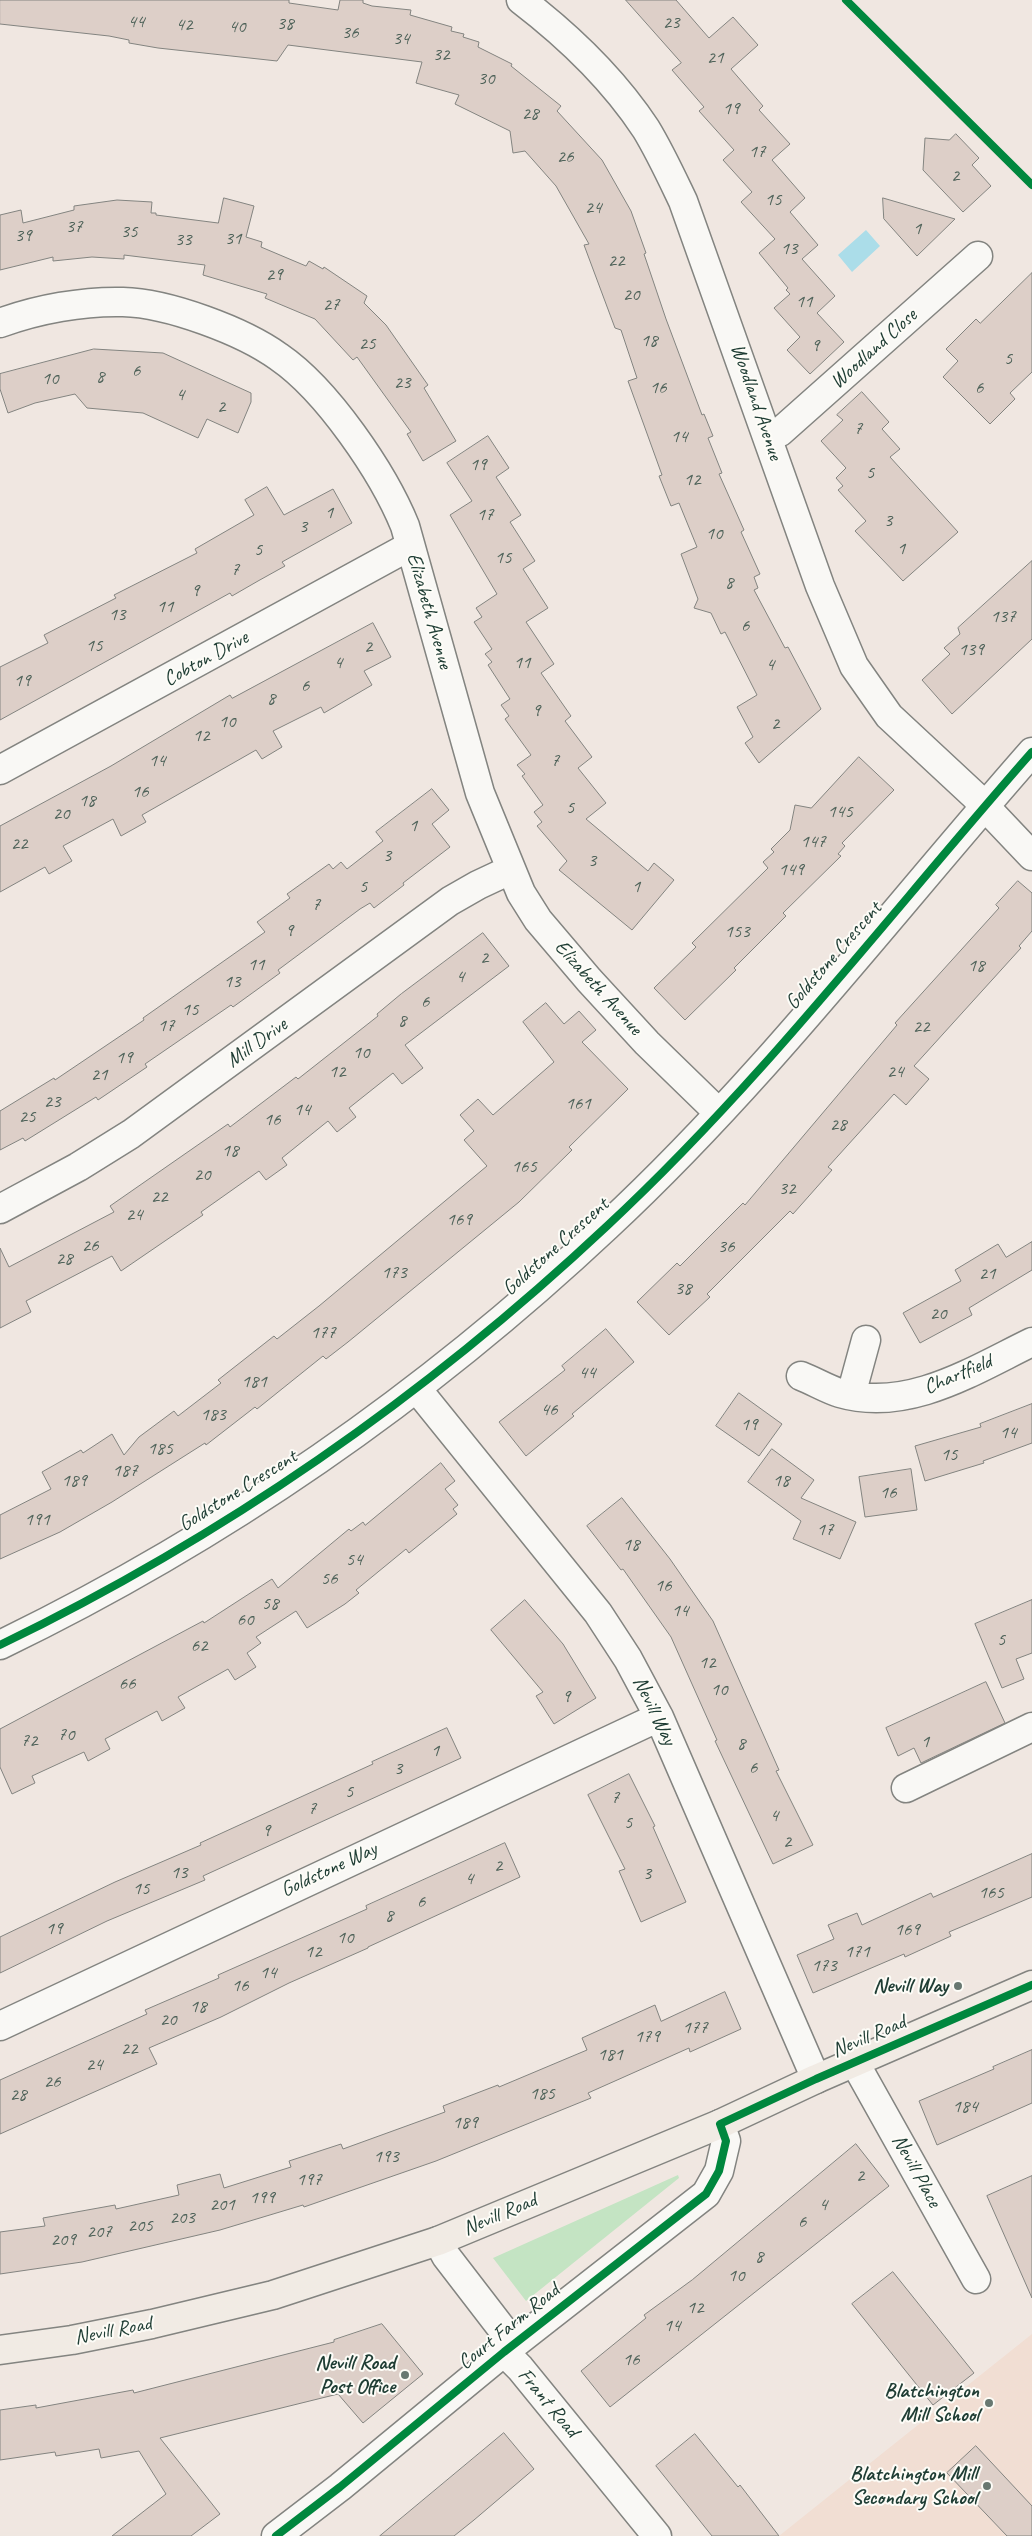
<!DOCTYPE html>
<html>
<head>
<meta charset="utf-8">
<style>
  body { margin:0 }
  canvas { display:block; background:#f0e7e1 }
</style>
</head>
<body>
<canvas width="1032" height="2536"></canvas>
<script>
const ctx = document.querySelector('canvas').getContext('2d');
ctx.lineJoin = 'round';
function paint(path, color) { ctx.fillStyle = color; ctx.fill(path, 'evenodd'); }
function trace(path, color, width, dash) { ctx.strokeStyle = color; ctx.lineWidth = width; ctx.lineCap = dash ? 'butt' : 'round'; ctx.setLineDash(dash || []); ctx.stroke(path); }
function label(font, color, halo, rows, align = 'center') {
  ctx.font = font + ' Caveat,sans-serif'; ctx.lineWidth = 4; ctx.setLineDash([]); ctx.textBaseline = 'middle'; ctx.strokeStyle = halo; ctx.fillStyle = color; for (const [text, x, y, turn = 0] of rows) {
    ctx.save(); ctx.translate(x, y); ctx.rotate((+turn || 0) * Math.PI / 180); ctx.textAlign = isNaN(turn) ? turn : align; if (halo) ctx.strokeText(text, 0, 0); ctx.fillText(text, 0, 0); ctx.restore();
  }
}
const built = new Path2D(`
  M1032,2334V2536H779L859,2472Z`);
const green = new Path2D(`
  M678,2175L679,2178L526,2301L493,2258Z`);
const water = new Path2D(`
  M866,230L880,246L852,272L838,255Z`);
const building = new Path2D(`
  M0,0H289V3L338,10L340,0H363V3L372,6L411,10L410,15L452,27L451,31L464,34L463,37L479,42L478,47L512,64L511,66L561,106L557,111L602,160L631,211L646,253L644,254L666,319L702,415L704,414L713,436L708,438L722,473L719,474L744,530L741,532L760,574L754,577L758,588L754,590L785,648L788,647L821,709L759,763L745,743L753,737L737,707L757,695L725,632L721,634L711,613L694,608L698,599L681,554L697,547L679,503L671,506L659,476L662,475L628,381L637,378L621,330L615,328L584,245L589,244L556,186L525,151L513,153L510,131L455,104L459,95L416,83L422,62L288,45L277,61L158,48L129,43V40L109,36L0,24Z
  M626,0H676L709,38L733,17L758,45L731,69L763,106L759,110L790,144L772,160L805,198L790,212L818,245L802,259L835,296L817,313L844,342L810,374L787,350L800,337L774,308L790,294L786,290L788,288L759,253L775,239L741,202L752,192L723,160L734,150L699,111L704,107L672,70L681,63Z
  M956,134L979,158L972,165L991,186L963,212L923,170L925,138L949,140Z
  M224,198L254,206L246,237L262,242L261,247L306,266L309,261L323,269L324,267L367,296L364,303L386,325L428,385L424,388L456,441L423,461L407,434L411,432L357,357L353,360L315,319L265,298L267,294L203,275L205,265L124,255V259L92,257L53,261V257L0,270V215L21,210L23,223L74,210V206L117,200L152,202L151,213H156V215L218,223Z
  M883,198L955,219L917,256L884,219Z
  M1032,273V372L1010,393L1015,399L990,424L943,377L958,361L946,349L976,319L980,323Z
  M94,349L163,353L251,393V402L238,433L207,419L198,438L143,413L87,408L75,394L35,403L8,413L0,389V374Z
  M862,392L889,422L882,429L900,449L890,457L958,532L903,581L855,531L866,521L838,490L843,486L836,478L846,468L821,441L843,420L837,415Z
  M488,436L509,468L496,477L521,515L510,522L535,561L523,569L548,608L526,622L554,664L541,673L571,716L565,721L592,757L578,768L606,803L586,819L648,871L654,863L674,880L632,930L559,870L567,861L537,826L542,822L534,812L543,805L522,776L525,774L517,765L531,755L505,719L509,716L501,705L510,699L488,665L492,662L485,654L492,649L474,622L482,617L476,608L497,594L450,515L472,501L447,463Z
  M267,487L284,515L333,489L352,523L282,562L285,566L258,581L232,596L230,593L0,720V667L48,643L44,635L116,598L114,595L197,553L195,549L254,515L245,500Z
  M1032,561V639L952,714L922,680L950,654L944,648L960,634L958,628Z
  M373,623L391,657L364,671L372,685L324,713L321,707L273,731L282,747L262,759L256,750L142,815L146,822L121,836L113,819L63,846L72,861L49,874L45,867L0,892V826L111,766L230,695L232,698Z
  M859,757L894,790L842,843L845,846L838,854L841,856L783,913L786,916L734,968L736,970L685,1020L654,988L696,947L692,943L768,868L763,862L774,852L771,849L790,830L795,805L811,808Z
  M432,789L449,810L432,824L450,847L403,883L404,885L374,908L370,903L360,909L278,970L280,973L233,1007L231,1005L145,1064L147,1067L98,1100L96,1097L25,1141L23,1138L0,1150V1111L54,1078L55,1080L144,1020L143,1018L265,932L257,922L290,898L287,894L329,864L333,869L341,862L347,869L383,841L376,832Z
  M1018,881L1032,893V931L1019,946L1021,948L914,1066L929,1079L906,1105L894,1094L828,1167L832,1170L793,1214L790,1211L707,1294L710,1297L669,1335L637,1302L677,1263L680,1266L743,1203L745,1205L897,1025L895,1023L999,908L996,905Z
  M483,933L509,966L405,1045L423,1068L402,1084L393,1073L349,1108L356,1117L337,1132L328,1121L282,1158L287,1165L266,1180L259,1171L201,1212L203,1215L121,1271L112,1256L26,1301L31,1312L0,1328V1248L9,1267L114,1212L110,1206L228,1124L230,1127L296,1077L298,1079L378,1016L377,1014L401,994Z
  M546,1003L564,1024L579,1011L596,1030L582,1042L628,1089L569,1147L572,1150L519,1202L348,1342L326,1359L323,1356L257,1409L255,1407L206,1445L205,1443L112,1502L60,1532L0,1559V1515L51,1489L42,1472L81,1450L83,1453L112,1434L124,1455L139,1437L174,1411L178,1416L221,1383L218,1380L274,1336L277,1339L319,1306L487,1166L464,1140L474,1131L460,1115L478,1099L493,1115L554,1062L523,1022Z
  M1032,1242V1270L969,1308L972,1315L920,1343L903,1313L961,1281L955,1270L998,1244L1006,1257Z
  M606,1329L634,1362L572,1414L574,1416L526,1456L499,1422L565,1370L562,1366Z
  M739,1393L782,1424L759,1456L716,1426Z
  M1032,1404V1443L983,1461L984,1463L925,1481L915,1446L981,1427L980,1424Z
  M772,1449L814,1480L801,1498L856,1522L840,1559L793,1539L801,1521L748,1482Z
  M441,1463L455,1481L445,1489L458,1505L453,1509L457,1514L409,1553L406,1549L356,1590L359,1593L345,1604L307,1628L296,1611L256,1637L261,1643L247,1653L256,1667L245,1674L235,1680L228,1669L178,1697L185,1708L162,1721L157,1711L105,1739L110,1749L88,1761L84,1752L32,1776L35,1783L12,1794L0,1767V1729L203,1621L204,1623L272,1579L278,1588L349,1529L351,1531L363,1522L365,1525Z
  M911,1469L917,1510L865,1517L859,1477Z
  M622,1498L670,1559L713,1621L779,1770L776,1771L813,1845L773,1864L715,1741L717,1740L671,1637L623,1569L621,1570L587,1526Z
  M525,1600L563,1644L596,1698L554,1724L536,1696L543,1692L491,1630Z
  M1032,1600V1653L1016,1659L1024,1679L1002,1688L975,1624Z
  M986,1682L1005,1723L921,1763L914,1748L898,1756L886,1728Z
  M447,1728L461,1758L203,1876L205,1880L107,1921L0,1973V1937L115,1882L201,1845L200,1843L373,1764L372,1762Z
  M629,1774L655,1826L653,1827L686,1902L641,1922L619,1871L625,1869L588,1795Z
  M505,1843L520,1877L368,1947V1948L289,1983L221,2017L149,2048L157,2064L0,2134V2080L147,2014L145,2010L219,1978L218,1975L367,1909L366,1906Z
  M1032,1854V1897L949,1932L951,1936L905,1957L904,1954L813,1993L797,1955L834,1939L828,1925L857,1913L862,1925L931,1893L933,1897Z
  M725,1992L741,2029L690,2052L689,2048L588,2093L591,2098L436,2161L304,2207L303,2205L220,2230L82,2262L0,2274V2232L45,2226L43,2218L115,2205L116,2209L179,2195L177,2185L220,2174L224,2188L291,2167L289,2161L341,2144L343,2149L445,2112L443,2106L498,2085L499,2087L587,2050L582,2038L655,2005L661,2021Z
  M1032,2050V2103L937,2145L919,2101L994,2069L993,2067Z
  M856,2144L889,2186L610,2407L581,2371L646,2318L644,2315L692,2280Z
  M1032,2176V2298L987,2196Z
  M893,2272L974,2373L933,2405L852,2304Z
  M382,2324L423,2374L363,2423L338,2394L160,2438L220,2514L191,2536H112L166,2494L139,2451L101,2458L99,2449L56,2456L55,2452L0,2460V2410L36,2405V2408L133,2390L134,2393L334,2342V2340Z
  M504,2433L534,2469L474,2520L454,2536H380Z
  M695,2434L738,2487L740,2485L779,2536H712L656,2466Z
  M976,2446L1032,2506V2536H1007L947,2473Z`);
const minor = new Path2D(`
  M521,0C568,36 613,79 646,129C660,152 671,176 683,201L820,586L854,666L889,716L975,796L1032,856
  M0,323C38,309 83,301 123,302C168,303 243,331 279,357C327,390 383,472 405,526L480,793L521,893L538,920L589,980L647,1043L719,1113
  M768,437L780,432L978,256
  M0,770L410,546
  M0,1209L78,1167L131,1134L450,901L478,885L510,870
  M801,1376C814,1381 827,1389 840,1393C908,1413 974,1370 1032,1342
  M417,1389L598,1613L628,1659L659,1717L816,2079
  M851,1395L866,1340
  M0,1645C223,1537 427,1395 607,1226C762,1082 892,911 1032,752
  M906,1788L1032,1727
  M0,2026L659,1717
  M855,2063L976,2279
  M438,2241L446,2256L506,2334L504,2352L520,2368L657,2536
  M276,2536L340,2487L504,2352L706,2194L719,2171L726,2141L720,2124`);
const major = new Path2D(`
  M0,2350L72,2340L152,2324L273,2295L438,2241L720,2124L816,2079L1032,1985`);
const cycleway = new Path2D(`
  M846,0L1032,185
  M0,1645C223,1537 427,1395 607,1226C762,1082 892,911 1032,752
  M276,2536L340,2487L504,2352L706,2194L719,2171L726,2141L720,2124L816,2079L1032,1985`);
const markers = [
  [958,1986,5,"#687871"],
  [405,2375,5,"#687871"],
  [989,2403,5,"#687871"],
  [987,2486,5,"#687871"]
];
const numberNames = [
  ["44",136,22],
  ["23",671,23],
  ["38",285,24],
  ["42",184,25],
  ["40",237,27],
  ["36",350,33],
  ["34",401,39],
  ["32",441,55],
  ["21",715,58],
  ["30",486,79],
  ["19",731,109],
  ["28",530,114],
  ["17",757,152],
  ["26",565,157],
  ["2",955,176],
  ["15",773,200],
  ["24",593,208],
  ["37",74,227],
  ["1",917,229],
  ["35",129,232],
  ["39",23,236],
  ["31",233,239],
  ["33",183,240],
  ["13",789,249],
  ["22",616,261],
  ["29",274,275],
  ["20",631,295],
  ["11",804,302],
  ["27",331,305],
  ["18",649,341],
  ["25",367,344],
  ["9",815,346],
  ["5",1008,359],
  ["6",136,371],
  ["8",100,377],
  ["10",50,379],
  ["23",402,383],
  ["16",658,388],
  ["6",979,388],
  ["4",180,395],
  ["2",221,407],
  ["7",858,429],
  ["14",679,437],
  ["19",478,465],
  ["5",870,473],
  ["12",692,480],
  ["1",329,513],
  ["17",485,515],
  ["3",888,521],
  ["3",303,527],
  ["10",714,534],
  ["1",901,549],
  ["5",258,550],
  ["15",503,558],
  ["7",235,570],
  ["8",729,583],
  ["9",195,591],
  ["11",165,607],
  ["13",117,615],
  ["137",1003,617],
  ["6",745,626],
  ["15",94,646],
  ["2",368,647],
  ["139",971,650],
  ["4",338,663],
  ["11",522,663],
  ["4",770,665],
  ["19",22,681],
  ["6",305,686],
  ["8",271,699],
  ["9",536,711],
  ["10",227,722],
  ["2",775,724],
  ["12",201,736],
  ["14",157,761],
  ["7",555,761],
  ["16",140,792],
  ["18",87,801],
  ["5",570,808],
  ["145",840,812],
  ["20",61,814],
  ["1",413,826],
  ["147",813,842],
  ["22",19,844],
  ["3",387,856],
  ["3",592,861],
  ["149",791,870],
  ["5",363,887],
  ["1",636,887],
  ["7",316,905],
  ["9",289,931],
  ["153",737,932],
  ["2",484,958],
  ["11",256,965],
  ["18",976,966],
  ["4",460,977],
  ["13",232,982],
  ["6",425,1002],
  ["15",190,1010],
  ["8",402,1021],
  ["17",166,1026],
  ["22",921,1027],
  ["10",361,1053],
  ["19",124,1058],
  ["12",337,1072],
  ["24",895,1072],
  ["21",99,1075],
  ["23",52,1102],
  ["161",578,1104],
  ["14",302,1110],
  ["25",27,1117],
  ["16",272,1120],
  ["28",838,1125],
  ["18",230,1151],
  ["165",524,1167],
  ["20",202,1175],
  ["32",787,1189],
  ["22",159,1197],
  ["24",134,1215],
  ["169",459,1220],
  ["26",90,1246],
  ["36",726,1247],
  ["28",64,1259],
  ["173",394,1273],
  ["21",987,1274],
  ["38",683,1289],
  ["20",938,1314],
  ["177",323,1333],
  ["44",587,1373],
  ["181",254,1382],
  ["46",549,1410],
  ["183",213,1415],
  ["19",749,1425],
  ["14",1008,1433],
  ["185",160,1449],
  ["15",949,1455],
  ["187",125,1471],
  ["189",74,1481],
  ["18",781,1481],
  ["16",888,1493],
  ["191",37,1520],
  ["17",825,1530],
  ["18",631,1545],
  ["54",354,1560],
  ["56",329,1579],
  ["16",663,1586],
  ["58",270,1604],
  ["14",680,1611],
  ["60",245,1620],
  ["5",1001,1640],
  ["62",199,1646],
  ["12",707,1663],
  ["66",127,1684],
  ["10",719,1690],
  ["9",566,1697],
  ["70",66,1735],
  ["72",29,1741],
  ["1",925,1742],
  ["8",741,1744],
  ["1",435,1751],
  ["6",753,1768],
  ["3",398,1769],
  ["5",349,1792],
  ["7",615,1798],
  ["7",312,1809],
  ["4",774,1816],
  ["5",628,1823],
  ["9",266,1831],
  ["2",787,1842],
  ["2",498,1866],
  ["13",179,1873],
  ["3",647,1874],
  ["4",469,1879],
  ["15",141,1889],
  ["165",991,1893],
  ["6",421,1902],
  ["8",389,1916],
  ["19",54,1929],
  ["169",907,1930],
  ["10",345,1938],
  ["12",313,1952],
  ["171",857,1952],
  ["173",824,1966],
  ["14",268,1973],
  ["16",240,1986],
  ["18",198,2007],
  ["20",168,2020],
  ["177",695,2028],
  ["179",647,2037],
  ["22",129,2049],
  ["181",610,2055],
  ["24",94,2065],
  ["26",52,2082],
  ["185",542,2094],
  ["28",18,2095],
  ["184",965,2107],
  ["189",465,2123],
  ["193",386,2157],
  ["2",860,2176],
  ["197",309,2180],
  ["199",262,2198],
  ["201",222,2205],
  ["4",823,2205],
  ["203",182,2218],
  ["6",802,2222],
  ["205",140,2226],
  ["207",99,2232],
  ["209",63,2240],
  ["8",759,2257],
  ["10",736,2276],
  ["12",695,2308],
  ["14",672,2326],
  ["16",631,2360]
];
const streetNames = [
  ["Woodland Close",874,349,-42],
  ["Woodland Avenue",756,402,71],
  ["Elizabeth Avenue",429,611,74],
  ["Cobton Drive",206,659,-29],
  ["Goldstone Crescent",834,956,-49],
  ["Elizabeth Avenue",598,988,48],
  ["Mill Drive",257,1043,-36],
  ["Goldstone Crescent",556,1247,-42],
  ["Chartfield",958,1375,-23],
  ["Goldstone Crescent",238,1491,-32],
  ["Nevill Way",654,1711,64],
  ["Goldstone Way",329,1870,-25],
  ["Nevill Road",869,2037,-23],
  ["Nevill Place",916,2171,61],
  ["Nevill Road",500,2215,-23],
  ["Court Farm Road",509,2327,-39],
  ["Nevill Road",113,2331,-11],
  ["Frant Road",548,2403,50]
];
const poiNames = [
  ["Nevill Way",948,1986],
  ["Nevill Road",395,2363],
  ["Post Office",395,2387],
  ["Blatchington",979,2391],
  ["Mill School",979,2415],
  ["Blatchington Mill",977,2474],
  ["Secondary School",977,2498]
];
paint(built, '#f1ded3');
paint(green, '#c4e4c3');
paint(water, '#abdde9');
paint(building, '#ddcfc8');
trace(building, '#838480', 1);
trace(minor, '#838480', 31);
trace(major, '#838480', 31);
trace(minor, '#f9f8f5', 28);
trace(major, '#f1ebe4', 28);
trace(cycleway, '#00873e', 8);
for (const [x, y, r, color] of markers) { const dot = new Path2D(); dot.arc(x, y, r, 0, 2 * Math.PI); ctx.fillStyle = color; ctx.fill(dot); trace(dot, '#fdfcf7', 2); }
label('19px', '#4e6259', null, numberNames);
label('21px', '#1f3d34', '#fdfcf7', streetNames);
label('bold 21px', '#1f3d34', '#fdfcf7', poiNames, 'right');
</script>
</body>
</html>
